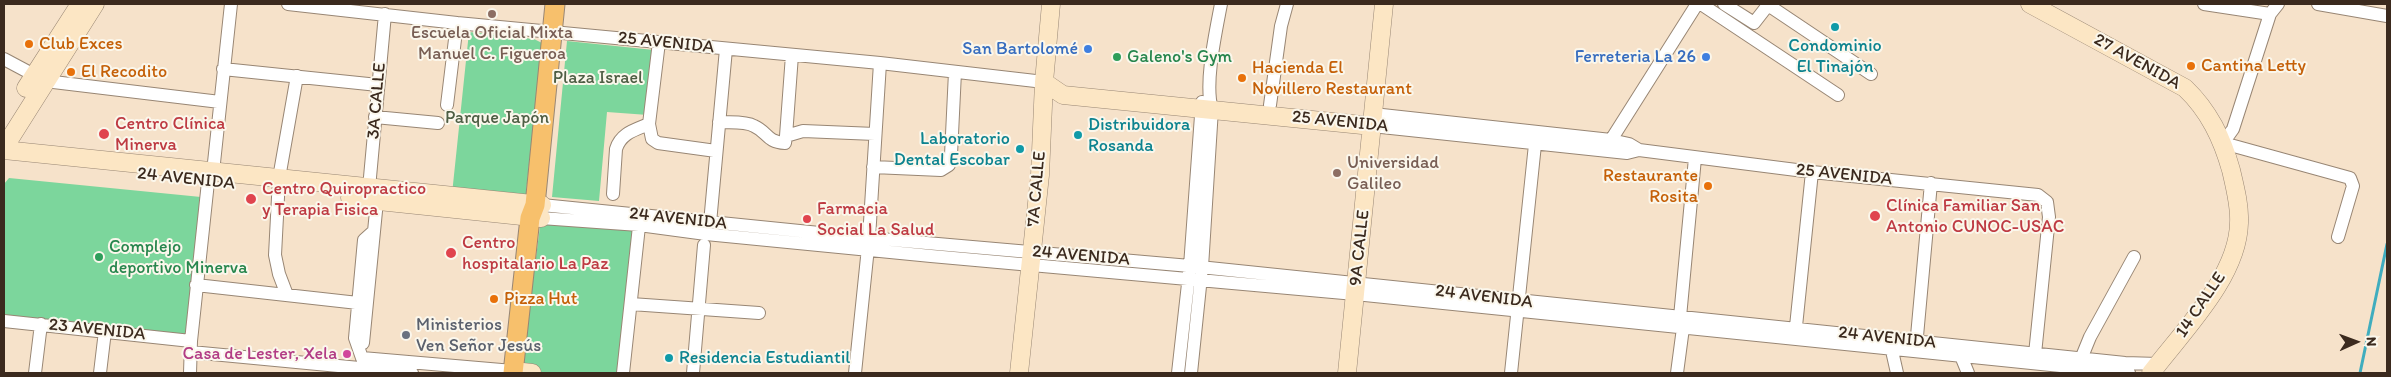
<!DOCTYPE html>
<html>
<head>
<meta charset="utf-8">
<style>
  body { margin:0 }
  #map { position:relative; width:2391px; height:377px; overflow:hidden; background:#f6e2ca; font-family:Itim,sans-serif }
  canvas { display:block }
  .frame { position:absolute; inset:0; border:5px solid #3b2a1e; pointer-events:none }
  .north { position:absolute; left:2331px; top:317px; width:50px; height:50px; -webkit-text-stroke:4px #fbf7ec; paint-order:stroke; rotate:88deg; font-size:14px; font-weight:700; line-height:20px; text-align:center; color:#3b2a1e }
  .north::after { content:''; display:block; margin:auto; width:18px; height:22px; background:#3b2a1e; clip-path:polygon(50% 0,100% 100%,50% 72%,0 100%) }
</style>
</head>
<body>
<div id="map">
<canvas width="2391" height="377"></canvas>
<div class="frame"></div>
<div class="north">N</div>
</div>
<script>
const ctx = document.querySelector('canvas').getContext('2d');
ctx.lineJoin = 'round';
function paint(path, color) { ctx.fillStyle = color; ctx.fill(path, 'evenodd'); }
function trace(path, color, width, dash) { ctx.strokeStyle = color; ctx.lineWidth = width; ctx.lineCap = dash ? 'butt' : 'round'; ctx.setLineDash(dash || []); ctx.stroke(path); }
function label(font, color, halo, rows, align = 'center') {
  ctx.font = font + ' Itim,sans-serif'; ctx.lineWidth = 4; ctx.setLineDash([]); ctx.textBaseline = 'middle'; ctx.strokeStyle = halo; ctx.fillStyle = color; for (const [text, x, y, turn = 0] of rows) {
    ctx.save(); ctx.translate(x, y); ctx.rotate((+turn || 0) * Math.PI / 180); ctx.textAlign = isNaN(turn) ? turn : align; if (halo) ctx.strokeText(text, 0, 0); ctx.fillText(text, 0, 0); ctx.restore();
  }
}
const green = new Path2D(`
  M469,32L534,39L542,43L525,202L452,194Z
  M567,41L654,50L648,115L607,112L599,201L552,197Z
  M9,178L201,197L187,336L4,317V184Z
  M541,219L638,227L621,373L521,372Z`);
const stream = new Path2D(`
  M2360,373L2387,244`);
const street = new Path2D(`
  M288,4L457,23L880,63L1044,82
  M1701,4L1838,95
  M1724,4L1754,23L1768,5L1871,74
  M2204,4L2270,14
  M2278,4L2270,14L2233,129L2223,143L2350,178L2353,186L2338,237
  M2318,4L2387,16
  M792,55L786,136L803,131L875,134
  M4,59L34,75
  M223,69L378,85
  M45,81L220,102
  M447,105L457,23
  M1270,105L1281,26L1287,4
  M1373,114L1611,140L1629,144L1639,150
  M375,117L438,123
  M719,122C729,123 745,121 754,126C768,132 766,142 785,143L786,136
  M649,124L659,42
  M1372,126L1627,153L1639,150L1812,172L2038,195L2047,202L2049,217L2035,354
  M1610,146L1611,140L1697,4
  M873,167L941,170L949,165L951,155L955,72
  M213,172L231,4
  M369,188L385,14
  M613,194L616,149C621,133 635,130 649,124L652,139L658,143L716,151
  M542,205L869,238L1190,266L2125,363L2158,364
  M541,218L639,225L706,234L931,256L1355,294L2129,373
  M710,223L726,49
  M374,231L364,240L355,338L362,358L513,371
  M196,285L358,303
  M287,295L279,274L275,255L279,178L297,76
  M631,304L759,313
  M4,321L191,341
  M1795,336L1812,172
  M1890,342L1897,373
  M363,343L377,201
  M1916,347L1931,183
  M191,352L412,373
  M1961,356L1968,373
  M2081,359L2090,337L2134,257
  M35,373L41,324
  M100,373L105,331
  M190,373L191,341L208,182
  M623,373L640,217
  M693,373L704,245
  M855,373L869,238L880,63
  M1178,373L1190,266L1202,102
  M1191,373L1202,267L1212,109C1204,84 1216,31 1221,4
  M1511,373L1536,135
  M1677,373L1683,328L1680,317L1695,158`);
const secondary = new Path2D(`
  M2030,4L2185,88C2209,111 2222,138 2231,170C2235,187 2240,206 2239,223C2238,277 2182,332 2151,373
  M1044,82L1063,95L1372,126
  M26,88L80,4
  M4,148L95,4
  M4,150L542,205
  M350,198L541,218
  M513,371L532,373
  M1019,373L1040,175L1044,82L1051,4
  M1347,373L1384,4`);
const primary = new Path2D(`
  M513,373L530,218L535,205L555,4`);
const markers = [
  [492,14,5,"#8d6e63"],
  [1835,27,5,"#0f9aa8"],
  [29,44,5,"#e8710a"],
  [1088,49,5,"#3f7fe0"],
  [1117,57,5,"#2e9e5b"],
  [1706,57,5,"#3f7fe0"],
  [2191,66,5,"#e8710a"],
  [71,72,5,"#e8710a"],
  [1242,78,5,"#e8710a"],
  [104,134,6,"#e0444e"],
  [1078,135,5,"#0f9aa8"],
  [1020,149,5,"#0f9aa8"],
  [1337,173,5,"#8d6e63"],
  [1708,186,5,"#e8710a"],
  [251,199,6,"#e0444e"],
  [1875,216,6,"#e0444e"],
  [807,219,5,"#e0444e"],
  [451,253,6,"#e0444e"],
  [99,257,5,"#2e9e5b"],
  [494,299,5,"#e8710a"],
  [406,335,5,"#6b7280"],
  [347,354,5,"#d1479c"],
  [669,358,5,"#0f9aa8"]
];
const educationNames = [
  ["Escuela Oficial Mixta",492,33],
  ["Manuel C. Figueroa",492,54],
  ["Universidad",1347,163,"left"],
  ["Galileo",1347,184,"left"]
];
const streetNames = [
  ["25 AVENIDA",666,43,6],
  ["27 AVENIDA",2137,62,29],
  ["3A CALLE",377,101,-85],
  ["25 AVENIDA",1340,122,6],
  ["25 AVENIDA",1844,175,6],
  ["24 AVENIDA",186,179,6],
  ["7A CALLE",1037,189,-85],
  ["24 AVENIDA",678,219,6],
  ["9A CALLE",1360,248,-84],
  ["24 AVENIDA",1081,256,5],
  ["24 AVENIDA",1484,297,7],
  ["14 CALLE",2201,305,-56],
  ["23 AVENIDA",97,330,6],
  ["24 AVENIDA",1887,338,6]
];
const foodNames = [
  ["Club Exces",39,44],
  ["Cantina Letty",2201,66],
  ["Hacienda El",1252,68],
  ["Novillero Restaurant",1252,89],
  ["El Recodito",81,72],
  ["Restaurante",1698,176,"right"],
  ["Rosita",1698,197,"right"],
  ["Pizza Hut",504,299]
];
const cultureNames = [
  ["Condominio",1835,46,"center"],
  ["El Tinajón",1835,67,"center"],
  ["Distribuidora",1088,125],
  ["Rosanda",1088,146],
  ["Laboratorio",1010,139,"right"],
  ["Dental Escobar",1010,160,"right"],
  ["Residencia Estudiantil",679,358]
];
const shopNames = [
  ["San Bartolomé",1078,49],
  ["Ferreteria La 26",1696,57]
];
const leisureNames = [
  ["Galeno's Gym",1127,57],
  ["Complejo",109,247],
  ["deportivo Minerva",109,268]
];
const parkNames = [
  ["Plaza Israel",598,78],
  ["Parque Japón",497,118]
];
const healthNames = [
  ["Centro Clínica",115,124],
  ["Minerva",115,145],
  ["Centro Quiropractico",262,189],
  ["y Terapia Fisica",262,210],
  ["Clínica Familiar San",1886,206],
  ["Antonio CUNOC-USAC",1886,227],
  ["Farmacia",817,209],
  ["Social La Salud",817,230],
  ["Centro",462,243],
  ["hospitalario La Paz",462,264]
];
const worshipNames = [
  ["Ministerios",416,325],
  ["Ven Señor Jesús",416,346]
];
const hotelNames = [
  ["Casa de Lester, Xela",337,354]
];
paint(green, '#7cd69c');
trace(stream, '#40adbe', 3);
trace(street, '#988674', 14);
trace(secondary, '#988674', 19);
trace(primary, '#988674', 21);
trace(street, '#fff', 12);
trace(secondary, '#fce6c4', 18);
trace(primary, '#f7c06c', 19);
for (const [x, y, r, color] of markers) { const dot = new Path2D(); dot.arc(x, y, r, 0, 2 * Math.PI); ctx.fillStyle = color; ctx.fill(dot); trace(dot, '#fbf7ec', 2); }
label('18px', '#785e54', '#fbf7ec', educationNames);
label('18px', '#3b2a1e', '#fbf7ec', streetNames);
label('18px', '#c56008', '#fbf7ec', foodNames, 'left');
label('18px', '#0d838f', '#fbf7ec', cultureNames, 'left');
label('18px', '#366cbe', '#fbf7ec', shopNames, 'right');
label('18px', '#27864d', '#fbf7ec', leisureNames, 'left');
label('18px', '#4e5e44', '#fbf7ec', parkNames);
label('18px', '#be3a42', '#fbf7ec', healthNames, 'left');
label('18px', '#5b616d', '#fbf7ec', worshipNames, 'left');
label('18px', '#b23c85', '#fbf7ec', hotelNames, 'right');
</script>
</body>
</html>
